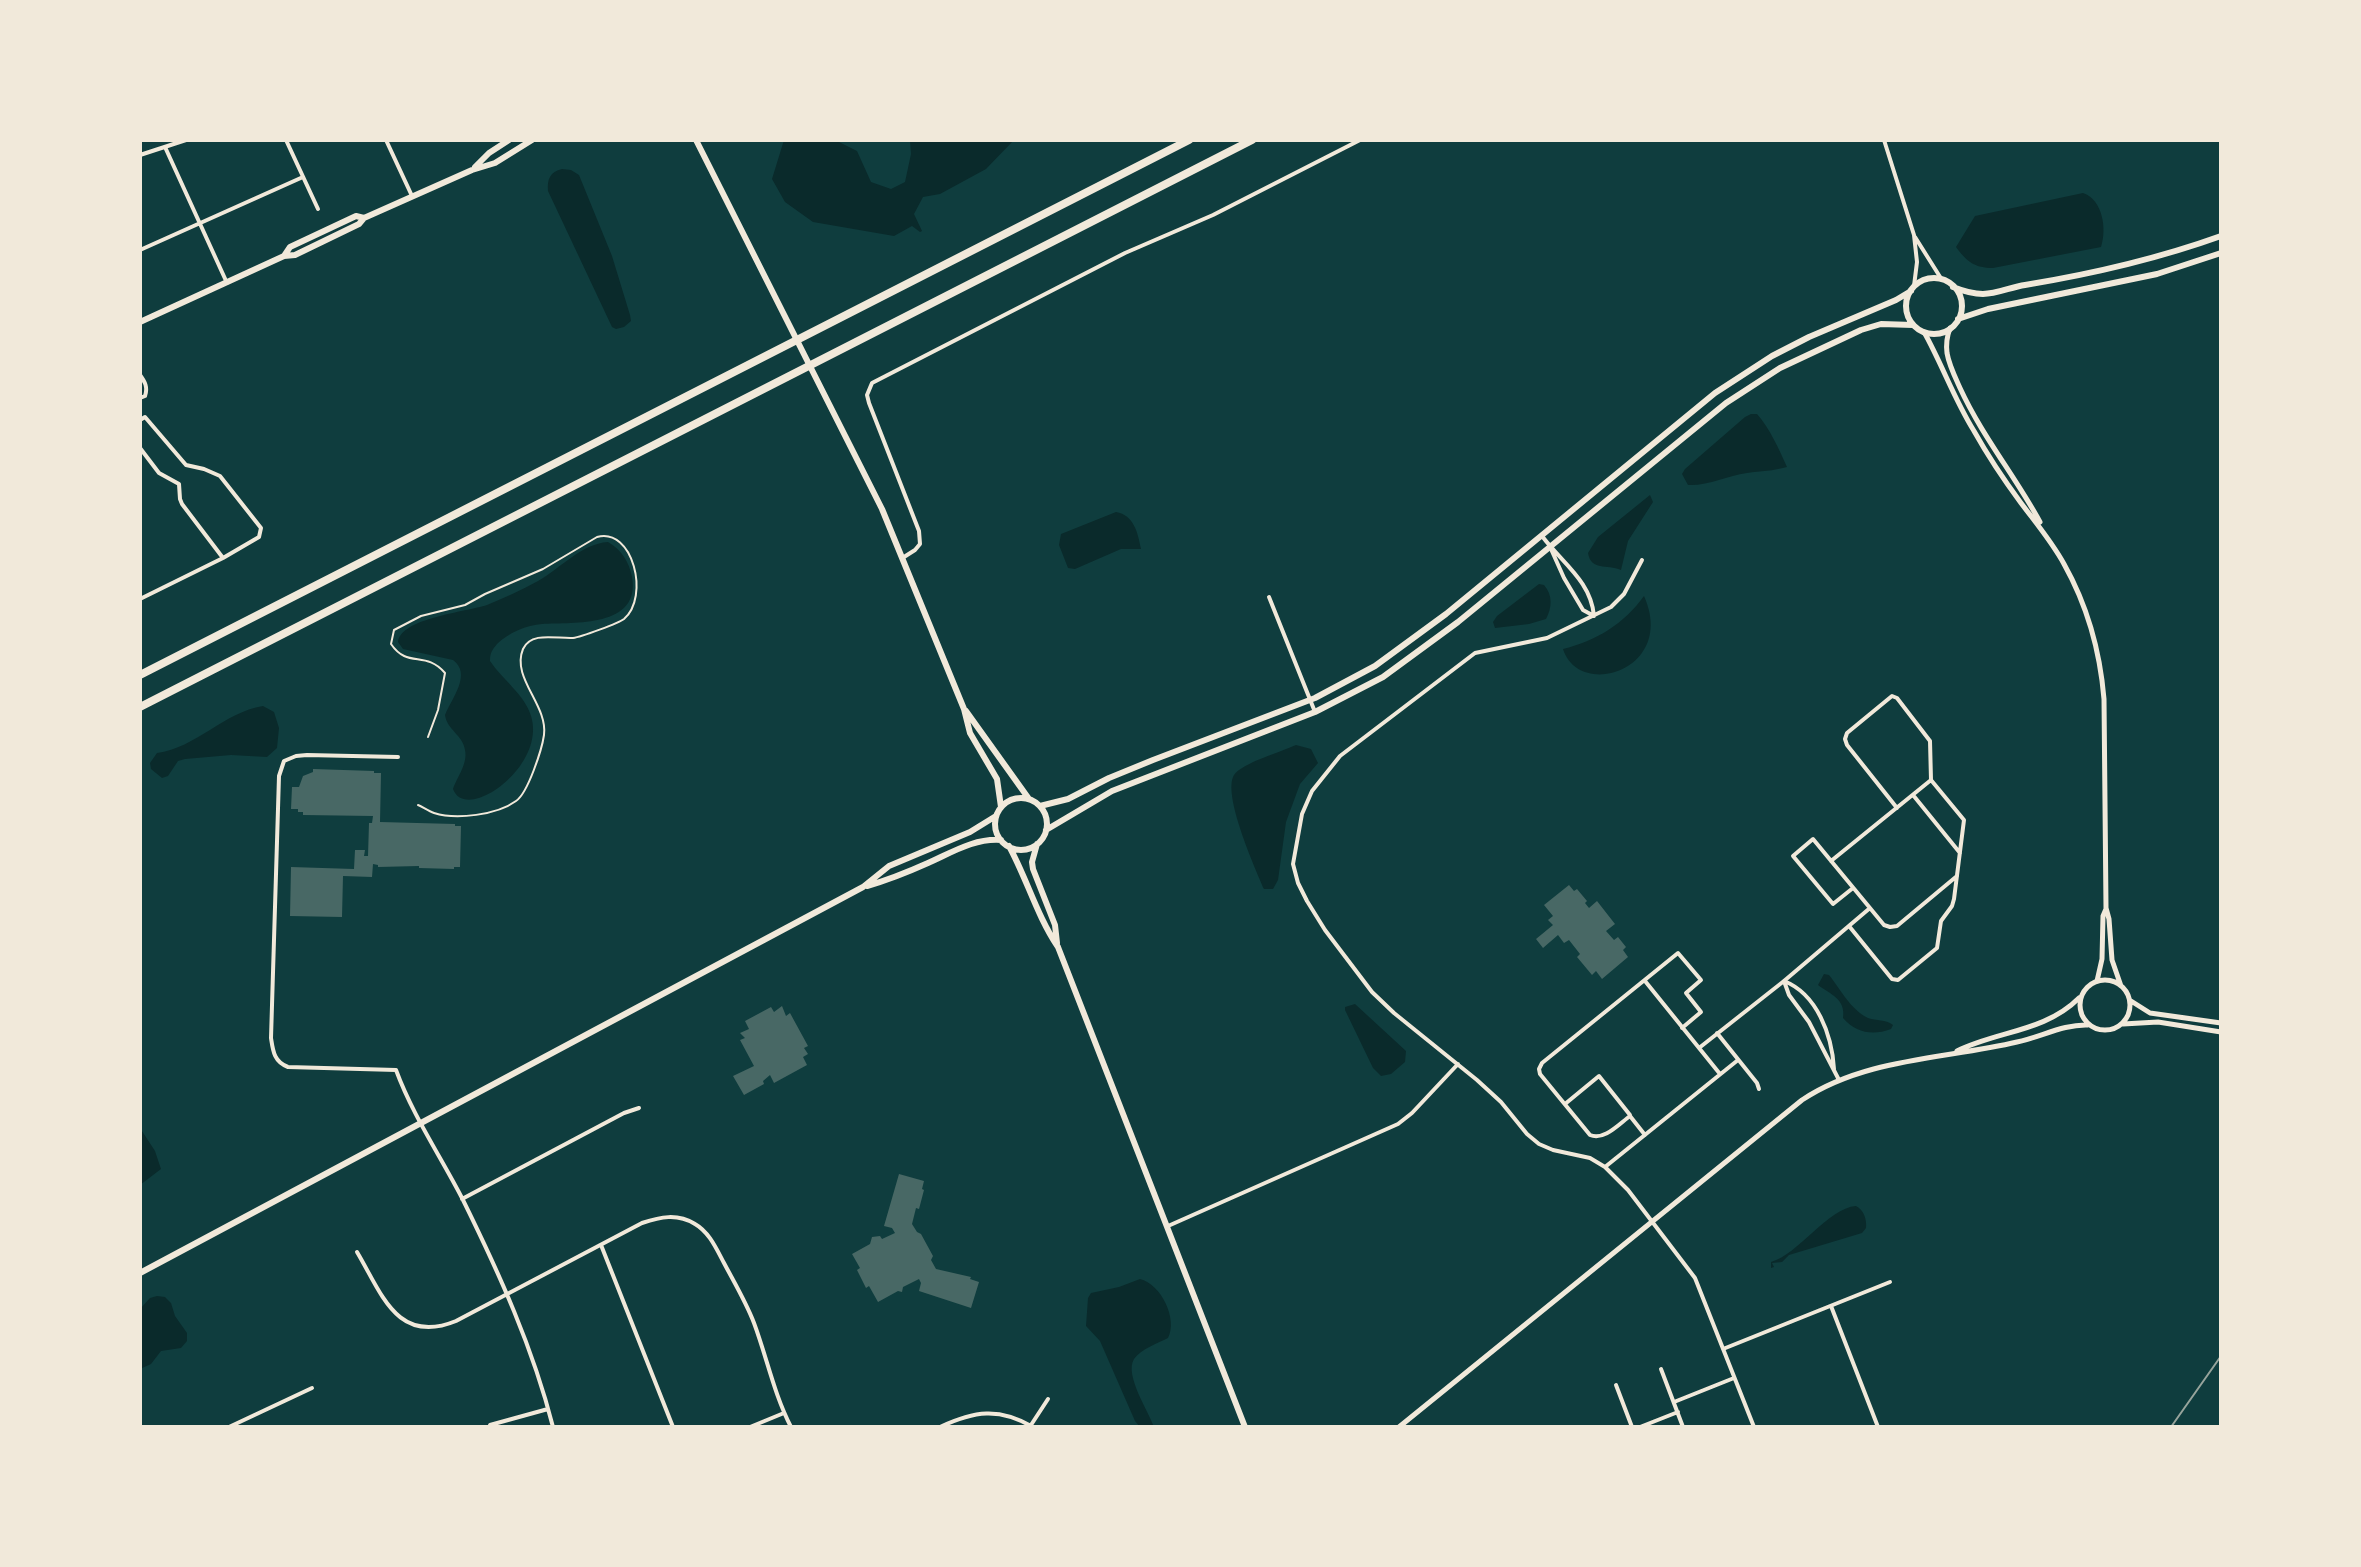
<!DOCTYPE html>
<html>
<head>
<meta charset="utf-8">
<style>
  body { margin:0 }
  #map { position:relative; width:2361px; height:1567px; overflow:hidden; background:#0f3d3e; font-family:"Space Grotesk",sans-serif }
  canvas { display:block }
  .frame { position:absolute; inset:0; border:142px solid #f1e9da; pointer-events:none }
</style>
</head>
<body>
<div id="map">
<canvas width="2361" height="1567"></canvas>
<div class="frame"></div>
</div>
<script>
const ctx = document.querySelector('canvas').getContext('2d');
ctx.lineJoin = 'round';
function paint(path, color) { ctx.fillStyle = color; ctx.fill(path, 'evenodd'); }
function trace(path, color, width, dash) { ctx.strokeStyle = color; ctx.lineWidth = width; ctx.lineCap = dash ? 'butt' : 'round'; ctx.setLineDash(dash || []); ctx.stroke(path); }
const water = new Path2D(`
  M784,140H835L857,151L871,182L891,189L905,182L911,154L910,140H1014L986,169L940,194L923,197L914,214L922,231L920,232L912,226L894,236L813,222L785,202L772,179Z
  M562,169L571,170L579,175L612,256L630,315L631,321L624,327L616,329L612,327L548,191C547,179 550,172 562,169Z
  M2083,193C2103,200 2107,229 2101,247L1993,268C1975,268 1967,262 1956,247L1975,216Z
  M1751,414H1757C1770,429 1779,449 1787,467C1773,471 1761,471 1747,473C1727,476 1708,486 1688,485L1682,474L1685,469L1745,417Z
  M1650,495L1653,502L1628,541L1621,570C1607,564 1591,571 1588,553L1598,537Z
  M1116,512C1134,515 1138,533 1141,549H1121L1075,569L1068,568L1059,545L1061,534Z
  M608,542C622,550 629,562 632,577C641,628 574,622 542,624C527,625 508,633 497,644C492,650 490,653 490,661C502,679 525,695 531,716C547,766 466,824 453,789C457,777 468,764 465,750C463,735 447,730 445,715C452,698 472,674 453,660L403,649L398,642C401,618 466,612 487,605C504,598 522,590 538,581C561,568 581,544 608,542Z
  M1539,584L1544,585C1553,595 1552,608 1546,619L1529,624L1495,628L1493,622L1497,616Z
  M1644,596C1677,670 1579,700 1563,649C1596,641 1624,624 1644,596Z
  M263,706L274,712L279,728L277,748L267,757L231,755L185,759L178,761L168,776L162,778L151,769L150,763L157,753C196,748 224,712 263,706Z
  M1296,745L1311,749L1318,763L1300,784L1286,822L1278,880L1273,889H1264C1255,868 1222,794 1234,775C1242,763 1281,752 1296,745Z
  M1824,974L1829,975C1841,990 1850,1009 1868,1018C1877,1021 1885,1019 1893,1025L1891,1029C1873,1036 1856,1033 1843,1018C1846,999 1830,994 1818,985Z
  M1355,1004L1406,1051L1405,1062L1391,1074L1381,1076L1373,1068L1345,1010V1007Z
  M140,1128L155,1151L161,1169L140,1185Z
  M1856,1206C1864,1210 1867,1220 1866,1228L1862,1233L1789,1255L1782,1262L1772,1263L1774,1267L1771,1268V1262C1799,1254 1828,1208 1856,1206Z
  M1140,1279C1161,1284 1178,1319 1168,1338C1158,1343 1141,1349 1134,1359C1124,1375 1149,1412 1154,1427H1140L1135,1421L1100,1341L1086,1326L1088,1298L1091,1293L1119,1287Z
  M157,1296L165,1297L171,1303L175,1316L187,1333V1341L181,1348L161,1351L151,1364L140,1369V1309L150,1298Z`);
const building = new Path2D(`
  M313,769L374,771V773H381L380,822L455,824V826H461L460,867H454V869L419,868V866L378,867V865L373,864L372,877L343,876L342,917L290,916L291,867L354,869L355,850H365L364,856H368L369,823H372L373,816L303,815V812H298V809H291L292,787H299L303,776L313,772Z
  M1569,885L1574,891L1577,889L1587,901L1585,903L1589,908L1597,901L1615,924L1606,931L1614,940L1618,937L1626,947L1623,950L1628,957L1602,979L1596,971L1592,975L1577,957L1580,954L1569,940L1564,943L1558,935L1543,948L1536,939L1553,925L1548,920L1553,916L1544,905Z
  M782,1006L786,1016L790,1013L808,1046L804,1048L808,1054L803,1057L807,1065L774,1083L770,1075L763,1081L764,1084L744,1095L733,1076L754,1066L740,1040L745,1038L740,1033L749,1029L745,1021L771,1007L774,1012Z
  M899,1174L924,1181L922,1189L924,1190L919,1209L916,1208L912,1224L917,1232L921,1234L933,1256L931,1260L936,1269L971,1277L970,1279L979,1282L971,1308L919,1291L921,1283L919,1279L903,1287L902,1292L898,1291L878,1302L869,1286L866,1288L857,1270L860,1268L852,1254L870,1244L872,1237L880,1236L882,1239L895,1233L892,1228L884,1226Z`);
const path = new Path2D(`
  M418,805C423,807 428,811 434,813C456,820 497,815 516,801C528,793 542,749 544,735C548,705 511,678 523,649C531,631 557,639 573,638C581,637 619,623 624,619C650,597 633,527 597,537L543,569L485,594L465,605L421,616L394,630L391,644C408,669 425,650 445,673L438,710L428,737`);
const minor = new Path2D(`
  M286,140L318,209
  M386,140L412,196
  M1884,140L1914,235L1917,262L1914,286
  M165,147L227,283
  M140,155L186,140
  M1915,237L1942,280
  M140,250L303,177
  M140,375C145,382 148,387 145,396L140,398
  M140,420L145,417L186,465L204,469L220,476L261,528L259,537L223,558L140,599
  M140,448L159,473L179,484L180,499L182,504L223,558
  M1542,536C1562,563 1591,581 1594,616
  M1551,549L1564,578L1583,610L1594,616
  M904,557L915,550L920,544L919,531L869,403L867,395L872,383L1125,253L1213,215L1360,140
  M1642,560L1624,594L1611,607L1547,638L1475,653L1340,756L1312,791L1302,814L1293,864L1298,883L1307,901L1325,930L1372,992L1394,1013L1477,1080L1501,1102L1527,1134L1539,1144L1553,1150L1590,1158L1605,1167L1628,1190L1695,1278L1754,1427
  M1269,597L1315,712
  M398,757L307,755L296,756L284,761L279,776L271,1038C273,1051 274,1062 288,1067L396,1070C413,1116 441,1157 463,1200C499,1273 533,1348 553,1427
  M1913,795L1960,853
  M1831,861L1931,780L1930,741L1897,698L1892,696L1847,733L1845,739L1847,745L1897,808
  M1853,888L1833,904L1793,856L1813,839L1884,925L1890,927L1897,926L1957,876
  M1849,926L1892,979L1898,980L1937,948L1941,921L1952,906L1954,899L1964,820L1931,780
  M1645,981L1720,1074
  M1717,1033L1757,1083L1759,1089
  M1699,1048L1784,981L1870,908
  M1834,1069C1832,1035 1817,994 1784,981L1789,995L1809,1022L1839,1080
  M1565,1104L1599,1076L1630,1115
  M1645,1135L1630,1116C1619,1124 1604,1141 1590,1135L1540,1074L1539,1069L1542,1063L1678,953L1701,980L1686,993L1701,1012L1682,1028
  M1605,1167L1738,1060
  M462,1199L624,1113L639,1108
  M1168,1226L1398,1124L1412,1113L1458,1064
  M601,1245L673,1427
  M357,1252C382,1294 397,1345 456,1321L642,1223C660,1217 677,1213 695,1224C709,1232 716,1248 724,1263C734,1282 746,1302 754,1323C767,1358 774,1394 791,1427
  M1831,1306L1878,1427
  M1723,1349L1890,1282
  M1661,1369L1683,1427
  M1616,1385L1632,1427
  M1674,1402L1734,1378
  M490,1425L548,1409
  M1031,1425L1048,1399
  M229,1427L312,1388
  M750,1427L784,1413
  M940,1427C974,1411 999,1407 1033,1427
  M1640,1427L1678,1412`);
const tertiary = new Path2D(`
  M1950,328C1947,336 1946,345 1947,353C1949,365 1955,377 1960,388C1982,436 2015,476 2040,522
  M1924,332C1942,364 1954,399 1974,431C1988,456 2004,480 2021,503C2036,523 2052,542 2064,564C2087,605 2100,651 2104,699L2106,908L2109,919L2112,960L2121,986
  M2080 1005a25 25 0 1 1 50 0a25 25 0 1 1-50 0Z
  M2097,981L2102,959L2103,916L2106,909
  M2131,1001L2150,1013L2221,1023
  M2123,1024L2158,1022L2221,1032
  M1957,1051C1997,1031 2045,1032 2079,998
  M1399,1427L1802,1100C1865,1058 1945,1059 2017,1042C2041,1037 2064,1024 2088,1025`);
const secondary = new Path2D(`
  M696,140L882,509L964,709L970,733L997,779L1001,807
  M475,167L489,153L509,140
  M284,256L290,247L356,216L364,218
  M1906 306a28 28 0 1 1 56 0a28 28 0 1 1-56 0Z
  M1953,287C1963,291 1972,294 1983,294C1997,294 2011,287 2025,285C2092,274 2157,259 2221,236
  M1958,319L1988,309L2157,274L2221,253
  M140,322L284,256L295,255L359,224L364,218L472,170L495,163L532,140
  M966,711L1029,799
  M995 824a26 26 0 1 1 52 0a26 26 0 1 1-52 0Z
  M1040,806L1068,799L1109,778L1153,760L1315,698L1375,666L1446,614L1715,393L1772,356L1809,337L1896,300L1911,291
  M1046,830L1112,791L1315,712L1383,677L1458,622L1726,403L1780,368L1861,330L1881,324L1913,325
  M1037,844L1032,862L1033,869L1055,925L1057,943
  M1009,846C1027,879 1037,916 1058,947L1245,1427
  M867,886C888,880 908,872 928,863C951,853 974,838 1001,840
  M140,1273L863,887L889,866L970,832L996,816`);
const motorway = new Path2D(`
  M140,675L1189,140
  M140,707L1252,140`);
const rail = new Path2D(`
  M2171,1427L2221,1356`);
paint(water, '#0a2a2b');
paint(building, '#486865');
trace(path, '#f1e9da', 2);
trace(minor, '#f1e9da', 4);
trace(tertiary, '#f1e9da', 5);
trace(secondary, '#f1e9da', 6);
trace(motorway, '#f1e9da', 8);
trace(rail, '#97a49c', 2);
</script>
</body>
</html>
